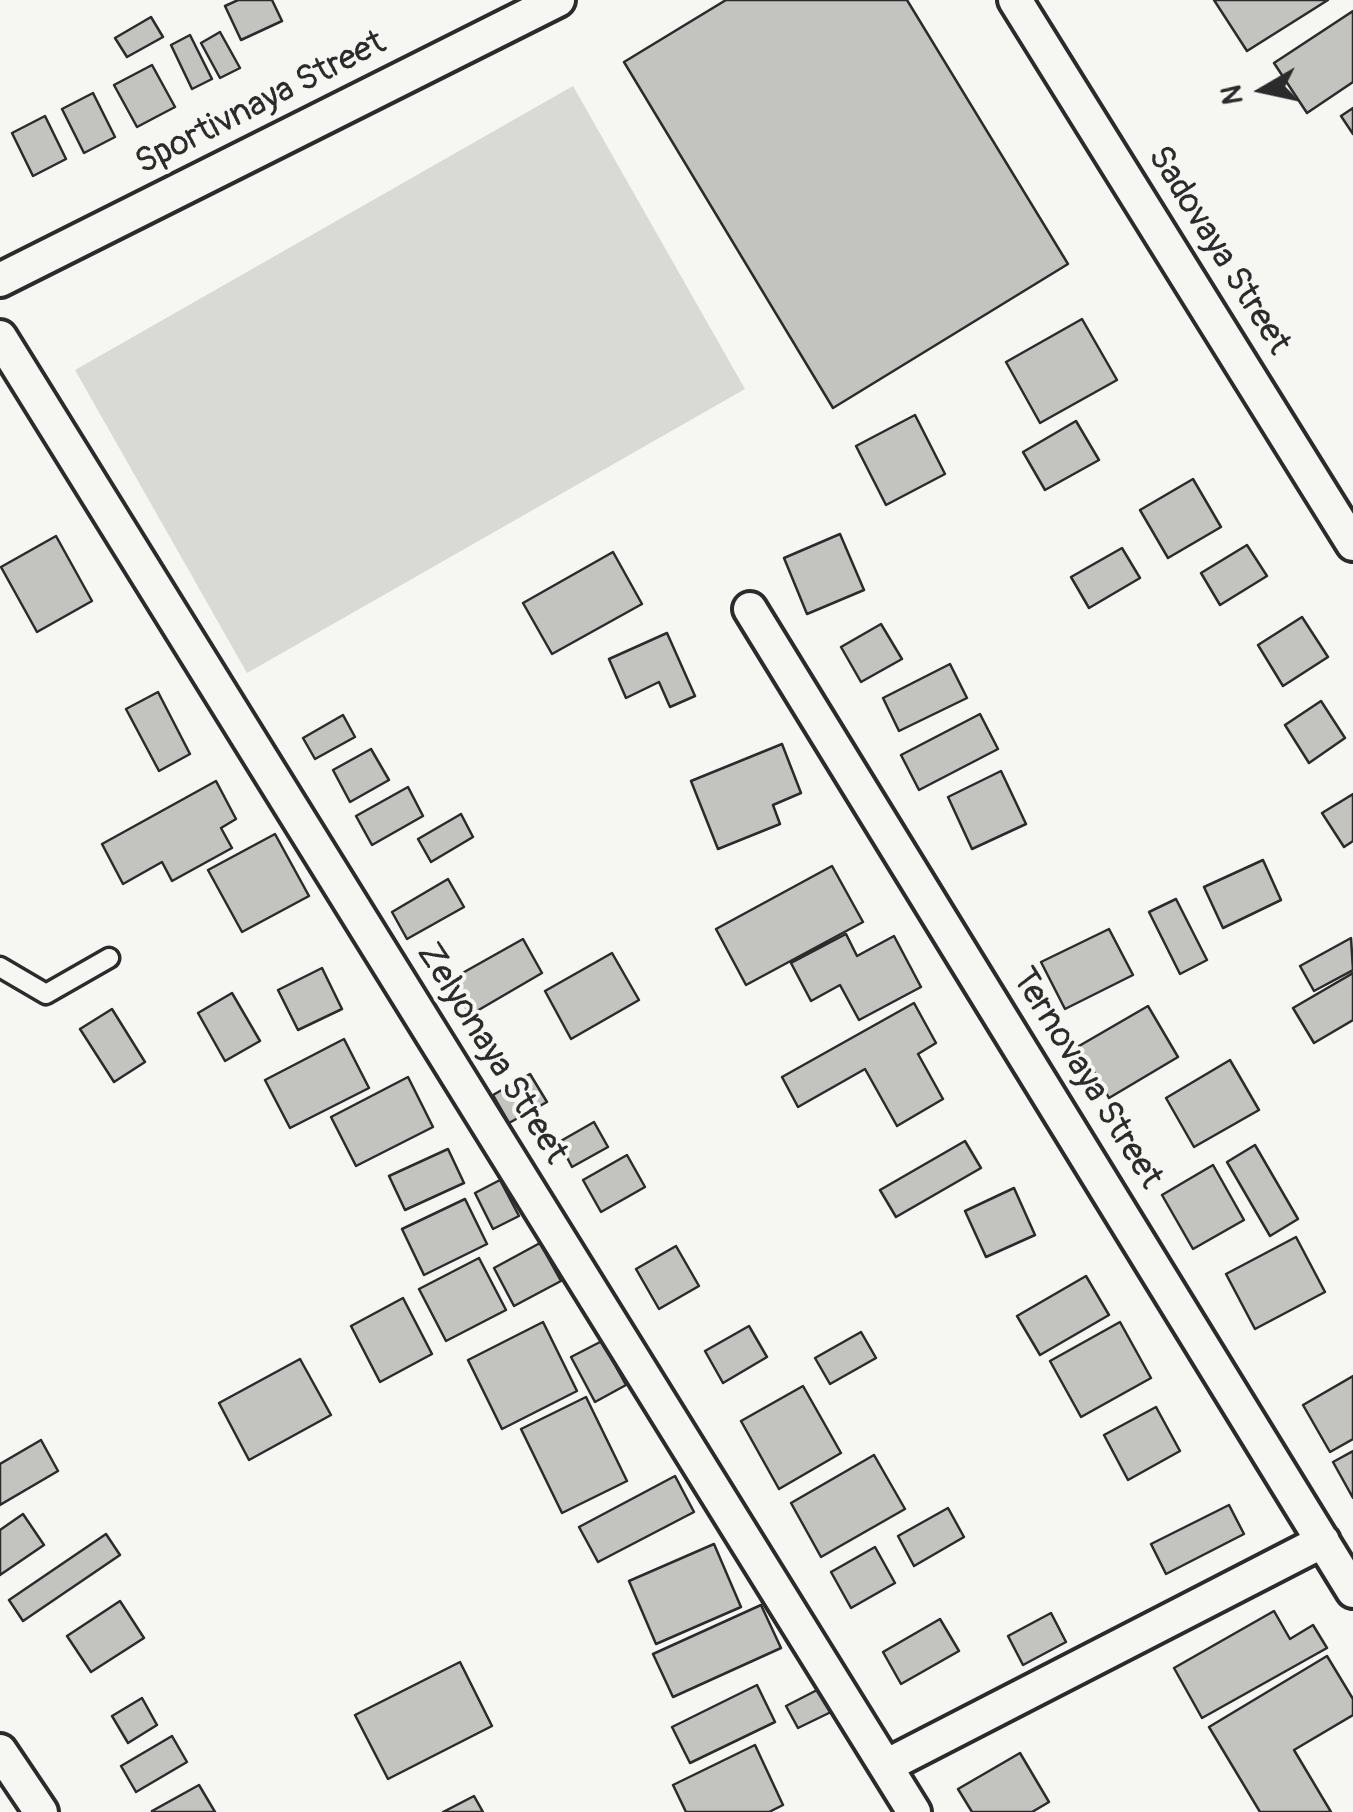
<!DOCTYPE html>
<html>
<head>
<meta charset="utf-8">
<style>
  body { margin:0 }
  #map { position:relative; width:1353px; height:1812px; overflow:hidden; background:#f6f6f2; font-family:Pangolin,sans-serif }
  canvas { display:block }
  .north { position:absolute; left:1213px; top:40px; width:100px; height:100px; -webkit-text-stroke:8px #f6f6f2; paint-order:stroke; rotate:261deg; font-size:28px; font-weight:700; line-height:40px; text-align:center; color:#2b2b2b }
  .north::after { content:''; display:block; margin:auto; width:35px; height:45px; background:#2b2b2b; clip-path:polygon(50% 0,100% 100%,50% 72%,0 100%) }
</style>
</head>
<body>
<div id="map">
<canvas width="1353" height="1812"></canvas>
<div class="north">N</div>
</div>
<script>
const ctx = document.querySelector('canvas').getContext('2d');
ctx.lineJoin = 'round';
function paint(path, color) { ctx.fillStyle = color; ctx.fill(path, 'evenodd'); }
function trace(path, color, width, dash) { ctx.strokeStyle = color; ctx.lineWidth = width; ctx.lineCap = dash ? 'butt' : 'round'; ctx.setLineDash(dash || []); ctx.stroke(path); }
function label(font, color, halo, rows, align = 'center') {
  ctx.font = font + ' Pangolin,sans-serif'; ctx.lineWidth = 8; ctx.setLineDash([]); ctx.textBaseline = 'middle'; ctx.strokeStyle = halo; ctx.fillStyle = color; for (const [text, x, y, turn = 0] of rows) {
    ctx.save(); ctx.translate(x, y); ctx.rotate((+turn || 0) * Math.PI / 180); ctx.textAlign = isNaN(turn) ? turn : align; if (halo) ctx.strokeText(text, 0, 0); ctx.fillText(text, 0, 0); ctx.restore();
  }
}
const green = new Path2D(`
  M573,86L745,389L247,673L75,370Z`);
const building = new Path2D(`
  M238,0H272L282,21L241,40L225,6Z
  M726,0H907L1068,264L833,408L624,62Z
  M1214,0H1328L1247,51Z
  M1353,11V82L1307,113L1274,63Z
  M151,17L163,37L127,57L115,38Z
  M220,32L240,68L220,78L201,43Z
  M190,35L212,79L192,89L171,45Z
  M152,65L175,107L137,127L114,85Z
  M93,93L115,137L84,153L62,109Z
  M1353,108V134L1341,116Z
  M45,116L66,159L33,176L12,133Z
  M1082,319L1117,380L1040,423L1006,362Z
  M915,415L945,474L886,505L856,446Z
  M1076,421L1099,460L1045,490L1023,452Z
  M1193,479L1221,527L1168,558L1140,510Z
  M840,534L864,590L807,614L784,558Z
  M56,536L92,601L37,632L1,567Z
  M1247,545L1267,576L1220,605L1201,573Z
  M1122,548L1140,578L1089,608L1071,577Z
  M613,552L642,604L552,654L523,603Z
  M1302,617L1328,657L1283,686L1258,645Z
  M881,624L902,659L861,682L841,647Z
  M667,633L695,696L670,707L659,682L626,698L609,659Z
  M950,664L967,698L899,731L883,698Z
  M158,692L190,754L159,771L126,709Z
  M1321,701L1345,738L1309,763L1285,725Z
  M980,714L998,749L919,790L901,755Z
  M343,715L355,737L315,759L303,738Z
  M782,744L801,793L773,805L780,824L718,849L691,781Z
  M371,749L389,780L350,802L333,770Z
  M1001,771L1026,824L972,849L948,797Z
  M216,781L236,819L221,828L232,848L172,881L162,862L123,884L102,844Z
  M408,787L423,816L372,845L356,816Z
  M1353,794V841L1344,847L1322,813Z
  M461,814L473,837L431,862L418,839Z
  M275,834L309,896L242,932L208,870Z
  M1263,860L1281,900L1223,928L1204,887Z
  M832,866L863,922L746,985L716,929Z
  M448,879L464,907L407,939L392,912Z
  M1176,899L1207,960L1180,974L1149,912Z
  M1109,929L1133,975L1065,1009L1041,962Z
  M846,934L857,956L894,936L921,987L859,1020L840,985L811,1001L791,963Z
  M1351,938L1353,970L1314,991L1300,966Z
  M523,939L542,973L470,1015L450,980Z
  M612,953L639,1000L571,1039L545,991Z
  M322,968L342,1009L298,1030L278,990Z
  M1353,973V1020L1314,1043L1293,1008Z
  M232,993L260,1041L225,1061L198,1013Z
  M914,1003L936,1043L918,1054L943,1099L897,1126L865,1069L798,1107L782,1077Z
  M1148,1006L1178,1057L1109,1098L1079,1046Z
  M112,1009L145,1062L114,1082L80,1029Z
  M344,1039L369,1088L290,1128L265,1080Z
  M1230,1060L1259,1110L1194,1147L1166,1098Z
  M530,1074L547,1102L509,1123L493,1095Z
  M408,1077L433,1127L356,1166L331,1117Z
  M594,1122L608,1147L572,1167L559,1142Z
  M965,1141L981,1168L896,1217L880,1190Z
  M1255,1145L1298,1219L1270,1236L1227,1162Z
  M448,1149L464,1183L405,1210L389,1176Z
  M627,1155L645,1187L601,1212L583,1180Z
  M1213,1165L1244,1220L1193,1249L1162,1195Z
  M500,1180L519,1216L493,1229L475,1193Z
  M1014,1188L1035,1235L986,1257L965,1211Z
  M465,1199L487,1244L424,1275L402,1229Z
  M1296,1237L1325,1292L1255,1329L1226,1274Z
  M540,1243L561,1281L514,1306L494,1268Z
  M676,1246L699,1286L659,1309L636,1269Z
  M479,1258L506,1310L446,1341L419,1289Z
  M1086,1276L1109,1315L1040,1355L1017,1316Z
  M403,1298L432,1354L380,1382L351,1326Z
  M543,1322L577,1391L502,1429L468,1360Z
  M1120,1322L1151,1378L1081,1417L1050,1361Z
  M749,1326L767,1357L723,1383L705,1351Z
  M861,1332L876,1358L830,1384L815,1358Z
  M602,1341L626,1385L595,1402L571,1357Z
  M300,1359L331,1415L249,1460L219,1403Z
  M1353,1376V1439L1330,1452L1303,1405Z
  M803,1386L841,1453L779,1489L741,1421Z
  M586,1397L627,1481L562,1513L521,1429Z
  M1156,1407L1180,1451L1128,1480L1104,1435Z
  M41,1440L58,1471L0,1505V1464Z
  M1353,1451V1498L1333,1462Z
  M874,1455L905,1509L821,1557L791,1503Z
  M675,1476L694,1512L598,1562L579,1527Z
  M1229,1505L1244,1534L1166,1574L1151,1544Z
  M948,1508L964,1537L914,1566L898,1536Z
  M23,1514L44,1545L0,1575V1530Z
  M106,1534L120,1555L23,1621L9,1600Z
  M714,1544L741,1607L656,1644L629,1581Z
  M875,1547L895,1583L851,1608L831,1572Z
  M120,1601L144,1638L91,1672L67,1636Z
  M761,1605L781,1648L673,1697L653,1654Z
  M1274,1611L1290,1639L1313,1625L1327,1648L1202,1718L1174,1668Z
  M1051,1613L1066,1642L1023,1665L1008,1636Z
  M940,1619L959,1651L901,1684L883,1652Z
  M1327,1656L1353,1699V1715L1294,1750L1331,1812H1260L1209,1727Z
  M460,1662L492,1726L388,1779L355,1715Z
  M757,1685L775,1722L690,1763L672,1727Z
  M819,1689L831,1712L798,1728L786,1706Z
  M142,1698L157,1725L128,1743L112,1716Z
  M172,1736L187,1762L136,1792L121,1766Z
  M755,1745L783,1805L769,1812H686L673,1785Z
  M1020,1753L1049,1802L1032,1812H972L958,1789Z
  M199,1785L215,1812H153L152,1811Z
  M474,1796L483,1812H443Z`);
const lane = new Path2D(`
  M0,967L46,994L109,958`);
const street = new Path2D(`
  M1015,0L1353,544
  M0,280L558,0
  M0,337L914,1812
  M750,609L1353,1591
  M0,1751L41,1812
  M886,1766L1323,1541`);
const streetNames = [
  ["Sportivnaya Street",261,104,-27],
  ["Sadovaya Street",1218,251,58],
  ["Zelyonaya Street",491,1054,58],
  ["Ternovaya Street",1086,1079,58]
];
paint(green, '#d9d9d5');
paint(building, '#c3c3c0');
trace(building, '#2b2b2b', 2.5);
trace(lane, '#2b2b2b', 25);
trace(street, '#2b2b2b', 40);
trace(lane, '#f6f6f2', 18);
trace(street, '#f6f6f2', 32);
label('35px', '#2b2b2b', '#f6f6f2', streetNames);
</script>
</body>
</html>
